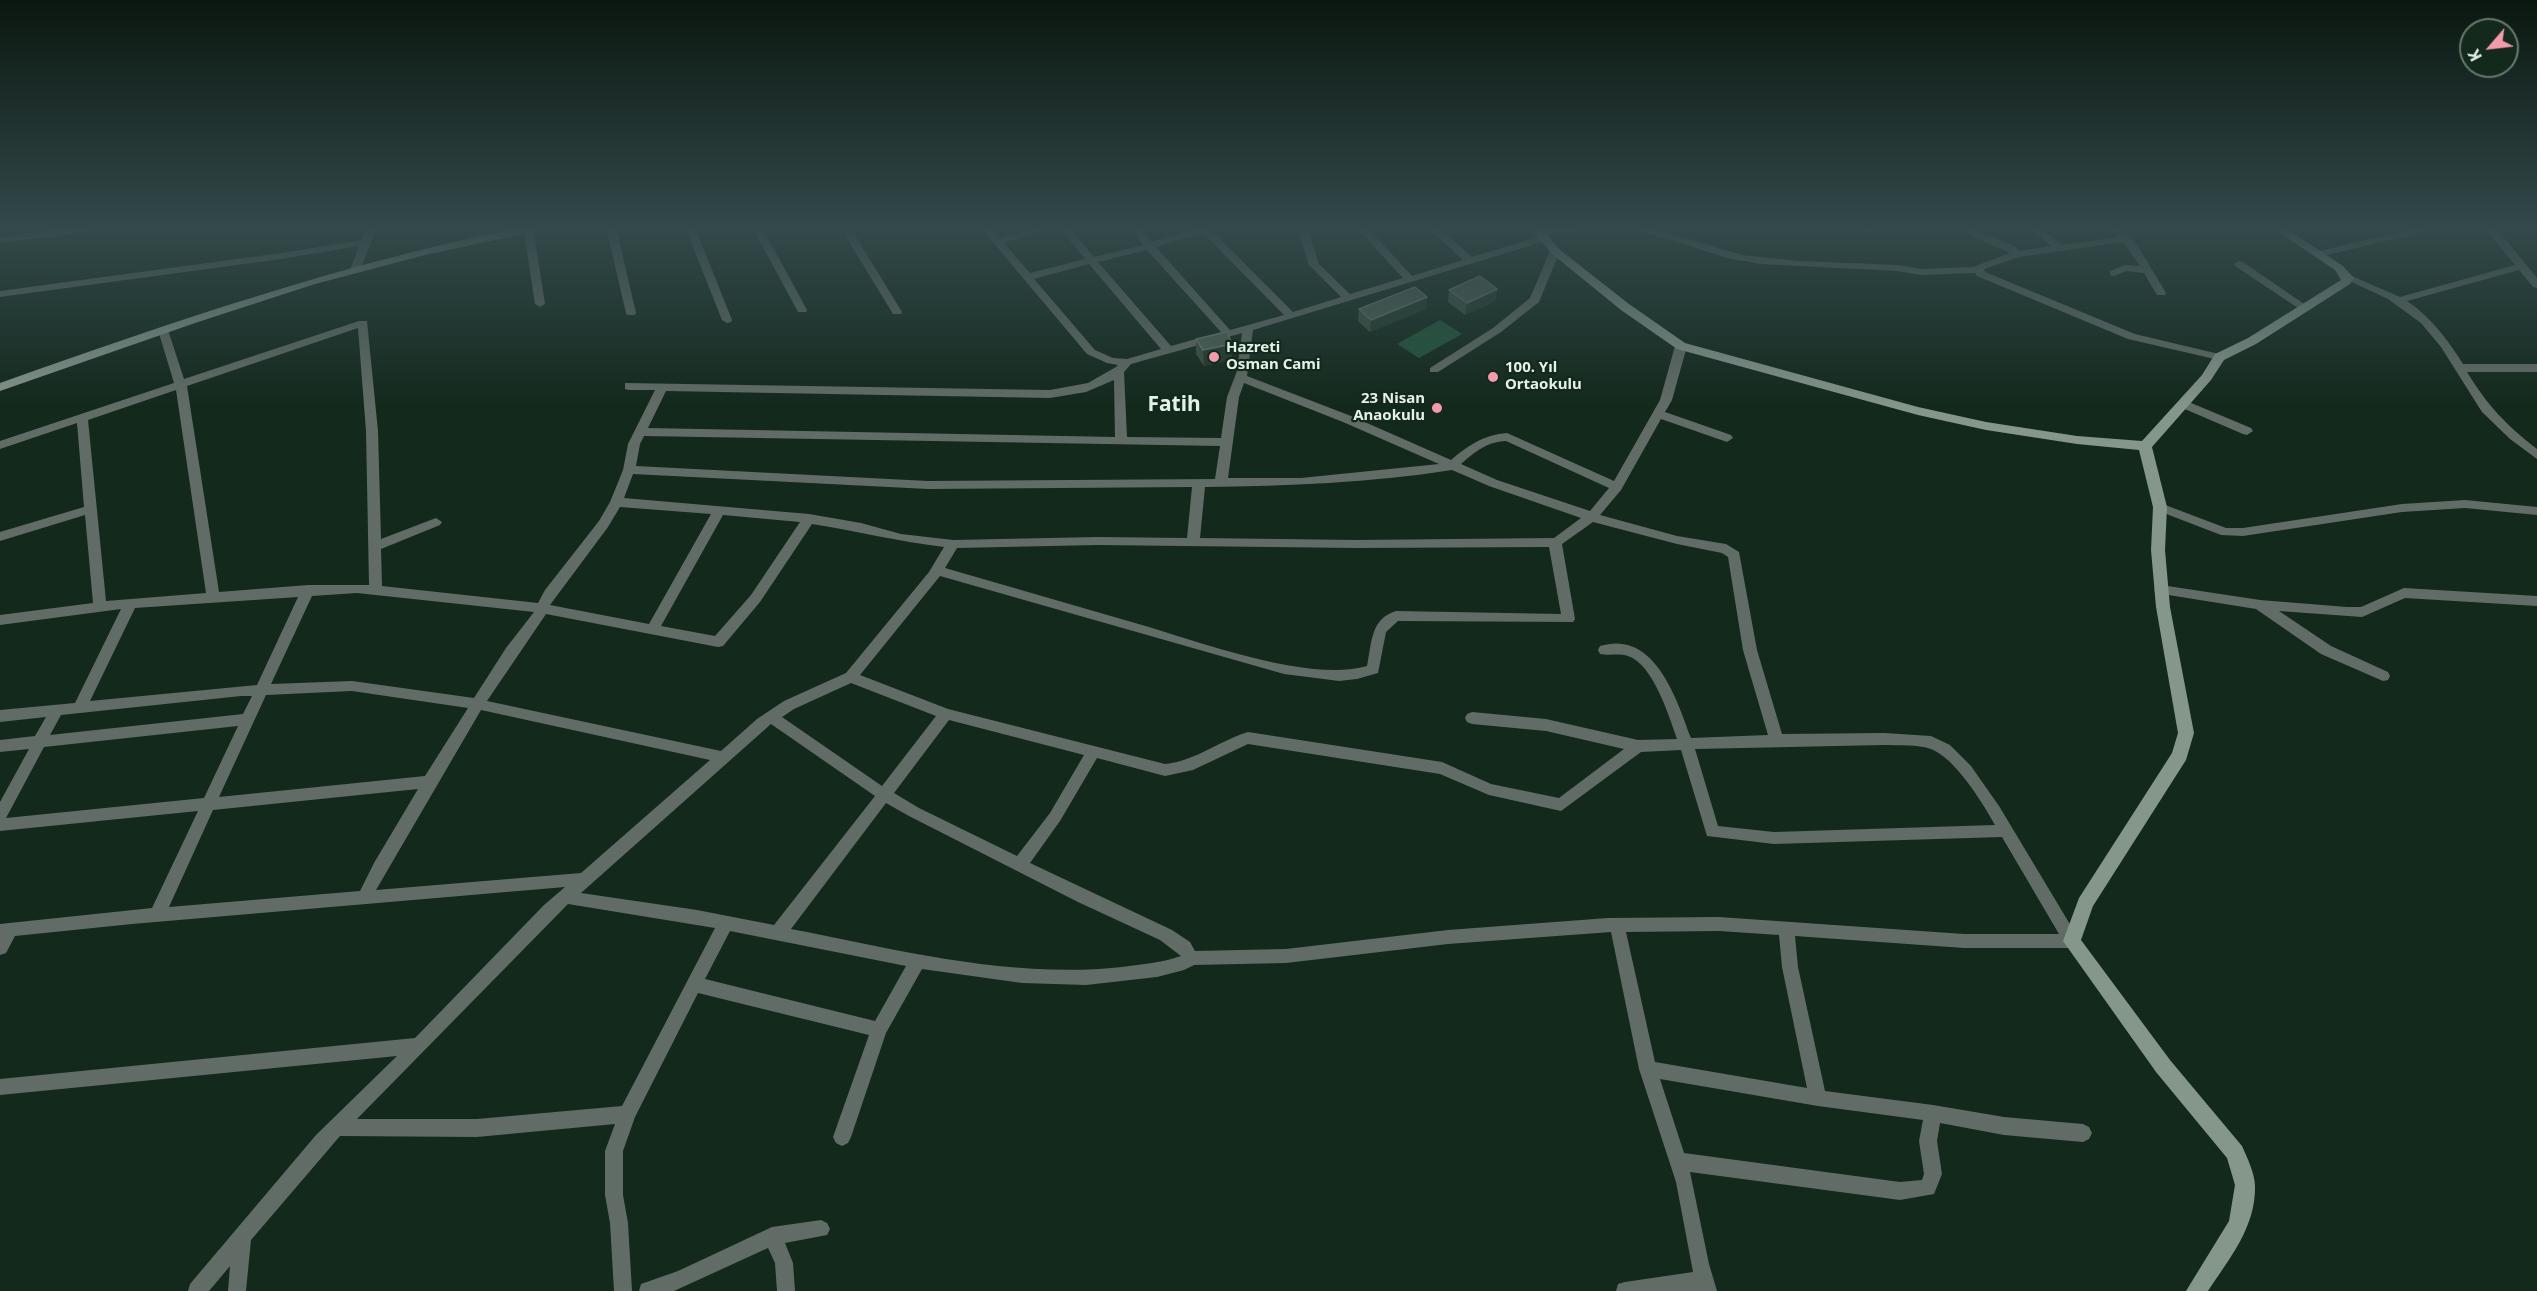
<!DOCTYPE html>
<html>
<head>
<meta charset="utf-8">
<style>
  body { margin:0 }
  #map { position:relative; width:2537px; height:1291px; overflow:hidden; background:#13291c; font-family:"Noto Sans",sans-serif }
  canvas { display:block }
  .north { position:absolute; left:2459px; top:18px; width:60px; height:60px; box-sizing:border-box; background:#13291c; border:2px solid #67796e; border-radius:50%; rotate:242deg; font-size:16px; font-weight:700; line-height:24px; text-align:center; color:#e4f1e8 }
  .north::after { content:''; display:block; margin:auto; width:21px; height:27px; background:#f39aab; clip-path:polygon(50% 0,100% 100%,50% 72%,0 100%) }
</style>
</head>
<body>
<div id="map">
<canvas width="2537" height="1291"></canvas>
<div class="north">K</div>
</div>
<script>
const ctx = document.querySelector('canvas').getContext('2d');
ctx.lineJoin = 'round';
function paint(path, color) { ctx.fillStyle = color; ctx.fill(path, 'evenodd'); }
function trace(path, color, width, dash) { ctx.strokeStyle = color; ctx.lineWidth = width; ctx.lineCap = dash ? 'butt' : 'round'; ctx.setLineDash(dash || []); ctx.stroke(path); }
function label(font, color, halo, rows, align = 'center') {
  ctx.font = font + ' "Noto Sans",sans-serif'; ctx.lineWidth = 4.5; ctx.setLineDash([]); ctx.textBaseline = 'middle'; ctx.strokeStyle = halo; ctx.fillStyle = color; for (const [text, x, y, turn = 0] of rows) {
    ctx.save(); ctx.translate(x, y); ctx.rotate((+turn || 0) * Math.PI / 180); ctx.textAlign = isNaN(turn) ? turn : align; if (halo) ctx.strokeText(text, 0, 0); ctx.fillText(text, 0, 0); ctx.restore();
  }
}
const green = new Path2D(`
  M1440,320L1462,334L1419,358L1397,344Z`);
const street = new Path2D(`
  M77,227H107L102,230L0,243V237Z
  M367,227H377L360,270L355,273L350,270L359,246L281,259L0,297V291L281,253L362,240Z
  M523,227H533L545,304L540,307L535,304Z
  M606,227H616L636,313L635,315H627L626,313Z
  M685,227H695L732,320L731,322L727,323L722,320Z
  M752,227H762L807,310L806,312H798L797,310Z
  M840,227H850L902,312L901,314H893Z
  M980,227H991L1000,238L1040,227H1057L1004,243L1030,273L1085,259L1058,227H1069L1094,257L1143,245L1130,227H1140L1151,242L1202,227H1219L1212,231L1293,312L1341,297L1309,265L1297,227H1307L1319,264L1350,294L1403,278L1356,227H1367L1412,276L1463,260L1427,227H1438L1472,257L1541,236H1549V240L1253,330L1247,376L1351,416L1451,460C1469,445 1483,435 1507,433L1614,481L1660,400L1675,346L1677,344H1685L1687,346L1672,400L1665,412L1731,435L1733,438L1727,442L1661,419L1621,490L1600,515L1677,536L1726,544L1739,552L1757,650L1782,734L1884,733L1931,736L1950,745L1971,766L1999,806L2080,941L2078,946L2072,948H1964L1795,936L1798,967L1825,1091L1933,1105L2004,1117L2083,1124L2089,1127L2092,1133L2089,1139L2083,1142L2004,1135L1940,1123L1937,1141L1942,1174L1934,1194L1900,1200L1690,1172L1709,1264L1717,1291H1616L1618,1284L1625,1282L1693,1272L1676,1182L1639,1069L1611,932L1448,944L1286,963L1194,965L1184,970L1157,977L1086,985L1022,983L922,969L886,1033L851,1137L848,1143L842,1146L836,1143L833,1137L869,1035L698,993L635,1117L623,1151V1195L628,1223L632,1291H614L610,1223L605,1195V1151L615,1124L477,1137L340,1136L251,1240L246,1291H228L230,1266L209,1291H188L190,1284L316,1135L397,1056L0,1095V1079L415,1038L544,905L565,887L132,924L15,936L6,953L0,955V924L152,908L198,811L0,831V802L29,749L0,752V740L35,736L46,717L0,722V710L75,703L121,609L0,625V615L93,603L85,515L0,541V532L84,507L77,423L0,449V441L174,383L158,330L159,328H167L168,330L184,379L359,321H367L378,431L381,539L436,518L442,522L440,525L381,549L382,586L538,603L545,590L599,521L610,502L623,470L628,444L655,390H629L625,389V383L1050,390L1088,383L1116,367L1118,365L1107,363L1087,354ZM1203,233L1284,315L1230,330L1156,247ZM1147,250L1221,332L1171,346L1098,262ZM1089,264L1161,349L1127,359L1113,358L1095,350L1034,279ZM358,328L366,431L369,585H308L219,592L187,386ZM1242,333L1237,371L1227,397L1221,438L1127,437L1124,372L1131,364ZM1114,380L1115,437L648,428L666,391L1050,398L1086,392ZM1244,383L1343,422L1439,464L1301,478H1228L1239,397ZM176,390L206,593L106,601L88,420ZM644,436L1220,446L1215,479L928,481L636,466L640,444ZM1506,441L1609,488L1590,511L1497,480L1461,464C1475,452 1486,442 1506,441ZM1452,470L1489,486L1581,518L1554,538L1357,540L1200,538L1205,487C1289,486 1369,483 1452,470ZM633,474L928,489L1192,487L1187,538L1097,537L953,540L901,534L861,523L809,514L624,498ZM620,507L711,514L649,624L550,605L608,527ZM723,515L800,522L751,595L715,636L661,626ZM1593,522L1677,544L1722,553L1728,557L1743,650L1768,735L1691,738C1677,700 1655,629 1600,646L1598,650L1600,654C1609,656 1619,653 1628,656C1653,664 1669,716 1677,739L1638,740L1546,719L1472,712L1467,714L1465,718L1467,722L1472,724L1546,731L1624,749L1559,798L1491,784L1442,762L1248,732C1219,741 1195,761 1165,764L948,709L860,675L940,576L1284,674L1339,681L1357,679L1378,673L1386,632L1398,621L1573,622L1575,619L1562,544ZM812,524C856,531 900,542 944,547L929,572L846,673L784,701L757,719L721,751L487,701L546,614L718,647L723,646L760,602ZM1097,545L1357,548L1549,547L1561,614L1396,611C1370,619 1372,643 1367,666C1310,683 1200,642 1142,625C1076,606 1011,587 945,568L957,548ZM357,593L534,612L506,648L474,698L352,681L271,684L312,596ZM298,597L257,685L90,701L135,608ZM851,683L936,716L882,786L782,717L794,709ZM352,691L468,708L425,776L219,797L266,695ZM241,696H252L243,714L50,735L61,715ZM481,710L710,760L581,873L376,890ZM949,720L1084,755L1050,813L1017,856L919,808L894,793ZM771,724L875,796L774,925L697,910L581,893ZM238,726L204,798L6,818L44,747ZM1248,744L1440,774L1489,795L1561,811L1641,752L1681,750L1707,836L1774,844L2002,837L2059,934H1964L1719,917L1608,918L1448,930L1286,949L1195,951L1190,942L1172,930L1030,863L1060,821L1097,758L1165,776L1193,770ZM1884,745C1898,746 1918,744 1931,749C1956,759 1982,802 1995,825L1774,832L1718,826L1695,749ZM418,789L374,863L360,891L169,907L213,810ZM886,803L909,816L1078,902L1160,940L1181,956C1162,963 1142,964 1122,967C1011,979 899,950 791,929ZM568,904L715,928L622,1106L477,1119H357ZM730,931L906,966L875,1021L705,979ZM1719,931L1779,935L1782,967L1807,1088L1655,1062L1626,932ZM1660,1079L1818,1106L1923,1120L1919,1141L1924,1174L1922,1180L1900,1182L1684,1153Z
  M1566,227H1648L1742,255L1800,261L1898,265L1921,269L1973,267L2010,253L1952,227H1967L2015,246L2019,251L2051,246L2028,227H2040L2062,245L2118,237L2108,227H2119L2136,243L2166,293L2165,295H2157L2144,273L2126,271L2114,276L2110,275V271L2125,265L2140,266L2123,242L2019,257L1984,269L1985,272L2135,334L2219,354L2225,357L2219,360L2128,339L1977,276L1975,273L1921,275L1898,271L1761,264L1727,258L1652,234L1619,228L1539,235L1534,232L1539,229Z
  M1853,227H1868L1877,232L1872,235Z
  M2421,227H2445L2319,257L2314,254L2315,252Z
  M2484,227H2495L2537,278V288L2533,287L2519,270L2407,301C2431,317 2448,340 2463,364H2537V372H2467C2487,405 2506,425 2537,449V459L2510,439L2482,412L2441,347L2421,323L2388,299L2343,278L2348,275L2352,276L2400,297L2515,265Z
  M1555,248L1560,251L1539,302L1501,332L1438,372H1430V368L1493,328L1530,298L1550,251Z
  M2239,261L2243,262L2310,308L2309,310H2301L2235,266L2234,264Z
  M2184,400L2251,428L2253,431L2247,435L2243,434L2180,407V401Z
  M2465,500L2537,507V515L2465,508L2402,512L2243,536L2221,535L2156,510L2154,507L2160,503L2226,528H2243L2402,504Z
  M2161,585L2260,600L2347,607H2361L2404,588L2537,596V606L2405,598L2362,617L2279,611L2331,646L2388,672L2390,676L2388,680L2383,681L2321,654L2256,609L2156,593L2154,590Z
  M821,1220L827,1223L830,1229L827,1235L785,1243L793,1263L795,1291H777L775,1263L768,1248L674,1291H639L641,1284L678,1271L772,1227Z`);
const secondary = new Path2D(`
  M523,227H546L541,230L425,255L315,284L198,322L0,391V383C172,322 343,263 523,227Z
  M1530,227H1541L1559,249L1629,304L1685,343L1918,407L1986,422L2077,436L2142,441L2202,375L2215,354L2248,338L2341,280L2335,270L2271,227H2284L2343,266L2354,278L2350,284L2256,344L2224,360L2211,380L2152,447L2167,507L2165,550L2170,607L2194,733L2186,760L2093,906L2081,940L2170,1060L2242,1146C2247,1157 2255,1174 2255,1186C2256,1227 2229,1259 2208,1291H2186L2229,1221L2235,1185L2227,1158L2156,1072L2063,941L2079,898L2172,753L2178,733L2156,607L2151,550L2153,507L2139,450L2077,444L1986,430L1918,415L1677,349L1621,310L1551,253Z`);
const wall = new Path2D(`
  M1497,289L1495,301L1465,315L1448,302L1449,290Z
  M1427,297L1426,309L1370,332L1358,321L1359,309Z
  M1196,339L1232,360L1204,366L1196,354Z`);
const shadedWall = new Path2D(`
  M1497,289L1495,301L1465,315L1467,303Z
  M1427,297L1426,309L1370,332L1371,320Z
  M1232,344V360L1204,366L1203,350Z`);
const building = new Path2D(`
  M1480,276L1497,289L1467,303L1449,290Z
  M1415,287L1427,297L1371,320L1359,309Z
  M1227,332L1232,344L1203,350L1196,339Z`);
const markers = [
  [1214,357,6,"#f39aab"],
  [1493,377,6,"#f39aab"],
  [1437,408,6,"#f39aab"]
];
const poiNames = [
  ["Hazreti",1226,348],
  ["Osman Cami",1226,365],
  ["100. Yıl",1505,368],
  ["Ortaokulu",1505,385],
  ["23 Nisan",1425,399,"right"],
  ["Anaokulu",1425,416,"right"]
];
const districtNames = [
  ["Fatih",1174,405]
];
paint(green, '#225439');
paint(street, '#626c66');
paint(secondary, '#85968b');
paint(wall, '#3b5042');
paint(shadedWall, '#23392c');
paint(building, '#4d6154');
trace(building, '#65786b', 1.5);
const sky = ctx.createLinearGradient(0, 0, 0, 408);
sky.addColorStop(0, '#0a170f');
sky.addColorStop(0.56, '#33494b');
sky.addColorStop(1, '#33494b00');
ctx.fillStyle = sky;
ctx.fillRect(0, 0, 2537, 408);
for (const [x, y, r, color] of markers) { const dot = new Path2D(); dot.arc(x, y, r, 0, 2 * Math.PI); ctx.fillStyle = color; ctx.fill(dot); trace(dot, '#13291c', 2); }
label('bold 15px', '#e4f1e8', '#13291c', poiNames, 'left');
label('bold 21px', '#e4f1e8', '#13291c', districtNames);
</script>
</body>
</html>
